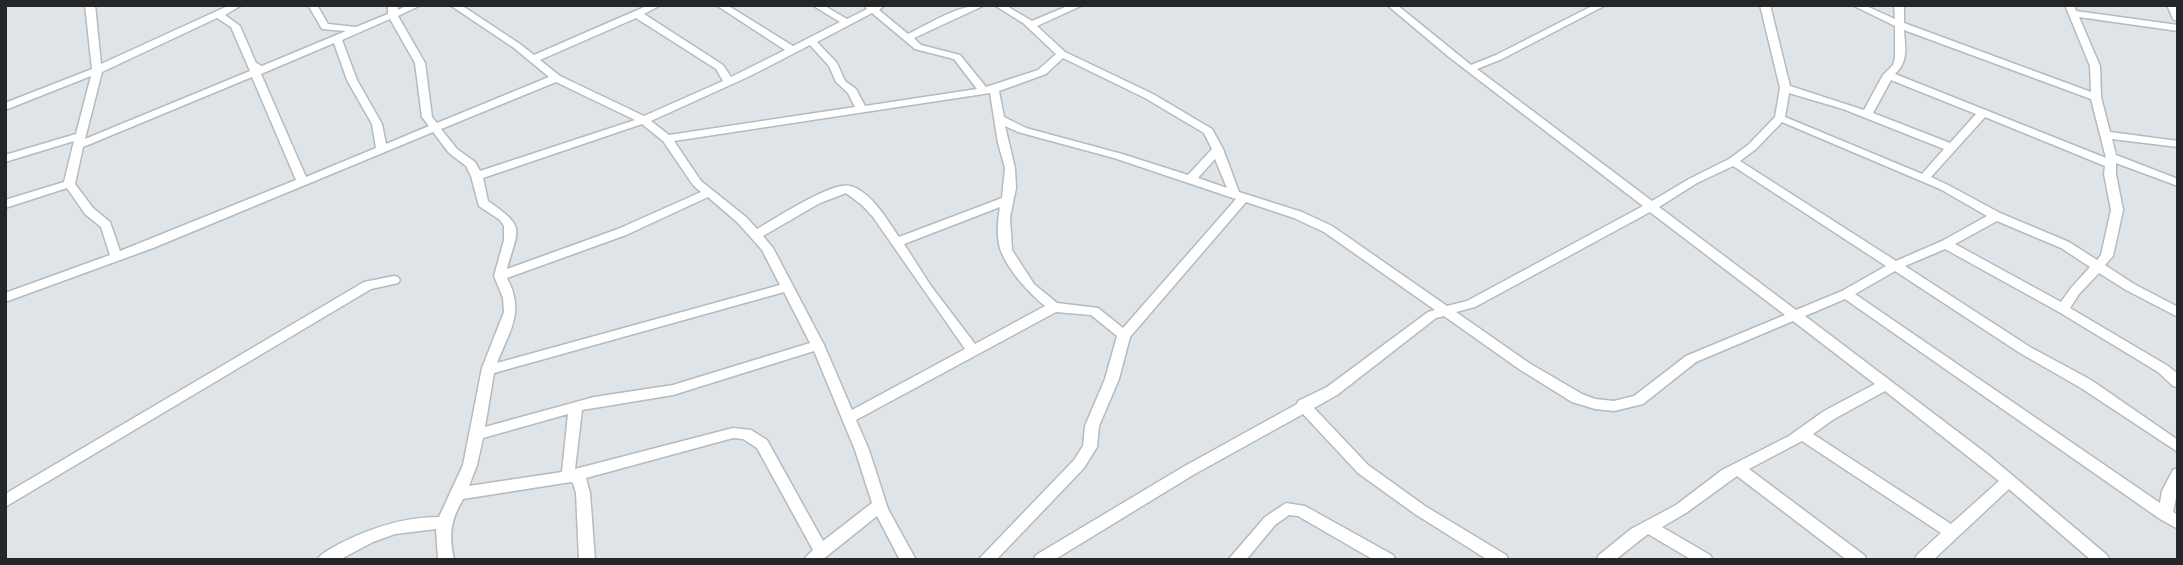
<!DOCTYPE html>
<html>
<head>
<meta charset="utf-8">
<style>
  body { margin:0 }
  #map { position:relative; width:2183px; height:565px; overflow:hidden; background:#dfe4e9; font-family:Montserrat,sans-serif }
  canvas { display:block }
  .frame { position:absolute; inset:0; border:7px solid #242628; pointer-events:none }
</style>
</head>
<body>
<div id="map">
<canvas width="2183" height="565"></canvas>
<div class="frame"></div>
</div>
<script>
const ctx = document.querySelector('canvas').getContext('2d');
ctx.lineJoin = 'round';
function trace(path, color, width, dash) { ctx.strokeStyle = color; ctx.lineWidth = width; ctx.lineCap = dash ? 'butt' : 'round'; ctx.setLineDash(dash || []); ctx.stroke(path); }
function paint(path, color) { ctx.fillStyle = color; ctx.fill(path, 'evenodd'); }
const street = new Path2D(`
  M85,5H95L101,64L230,5H242L225,15L240,26L256,63L262,66L346,31L322,29L308,5H317L328,24L356,27L388,14V5H398V10L408,5H421L398,16L425,63L432,117L437,123L549,77L514,48L450,5H461L520,44L534,55L649,5H661L644,14L723,65L731,77L785,50L716,5H727L793,46L840,22L812,5H823L847,19L867,9L864,5H885L879,10L908,34C933,22 957,5 985,5L914,38L921,45L960,55L986,87L1038,70L1056,54L1023,23L994,5H1005L1032,21L1070,5H1083L1037,26L1065,52L1153,94L1212,129L1223,149L1239,192L1302,212L1332,226L1447,306L1467,301L1643,206L1449,57L1387,5H1397L1471,65L1496,55L1594,5H1606L1502,59L1477,69L1652,201L1689,179L1729,159L1748,145L1775,117L1780,88L1760,5H1770L1790,86L1864,110L1883,75L1893,65L1895,58V26L1852,5H1864L1895,19L1894,5H1904V23L2091,92L2090,66L2065,5H2074L2076,11L2178,25V31L2079,17L2100,66L2101,97L2110,132L2178,141V147L2112,139L2116,155L2178,179V186L2116,163V174L2123,210L2113,256L2105,265L2134,284L2178,307V317L2126,290L2099,273L2079,294L2070,308L2168,366L2178,374V387L2173,386L2158,372L2059,312L1945,249L1905,266L2030,347L2091,380L2178,440V452L2081,388L2020,353L1895,271L1855,294L2160,503L2162,491L2173,470L2178,468V488L2173,512L2178,515V529L2160,519L1845,299L1805,316L1987,454L2107,555L2110,560H2091L2009,489L1933,560H1914L1917,555L1941,533L1802,441L1749,469L1864,555L1867,560H1847L1737,476L1686,513L1662,527L1710,555L1713,560H1692L1648,534L1615,560H1596L1599,555L1631,529L1676,505L1722,470L1789,436L1824,411L1875,384L1793,321L1696,362L1643,404L1614,411L1595,409L1572,402L1519,369L1444,316L1436,318L1337,395L1314,408L1368,465L1425,506L1506,555L1509,560H1488L1415,514L1358,473L1303,414L1193,475L1054,560H1033L1036,555L1183,467L1297,404L1298,401L1327,387L1428,312L1435,310L1324,232L1294,218L1246,202L1130,337L1119,379L1099,426L1097,447L1084,468L996,560H978L1074,460L1083,446L1085,426L1105,379L1117,336L1091,315L1056,312L856,420L869,450L888,509L916,560H900L877,516L822,560H803L813,550L757,448L743,439L733,438L586,478L590,493L595,560H579L576,493L573,483L571,482L463,499C450,522 449,534 454,560H438L436,529L395,534L373,542L339,560H317C322,552 331,549 339,544C371,528 403,517 439,517L463,465L482,368L504,312L503,298L494,276L504,240V226L500,220L479,206L471,176L466,166L449,153L433,132L153,248L5,302V293L110,255L101,227L85,214L67,188L5,208V200L64,182L74,141L5,162V155L76,134L91,76L5,110V103L92,69ZM872,13L915,49L954,59L977,89L865,106L856,89L845,81L837,63L817,42ZM217,18L231,27L250,71L85,139L102,72ZM636,18L716,69L723,81L644,116L560,76L540,60ZM390,19L415,63L422,117L429,126L386,144L382,124L357,80L342,40ZM1904,30L2091,99L2106,158L1895,74C1909,61 1905,47 1904,30ZM334,43L347,80L372,124L376,148L306,177L261,74ZM810,45L829,66L836,82L848,93L855,107L669,135L651,121L750,76ZM1063,58L1145,98L1204,133L1212,149L1188,175L1122,154L1026,128L1004,117L999,91L1046,74ZM252,77L296,180L120,251L110,222L93,208L75,184L83,147ZM1891,80L1976,114L1950,143L1873,113ZM556,82L635,120L480,171L475,162L457,149L441,129ZM990,93L998,143L1005,168L1002,198L899,237C887,220 872,192 850,186C832,181 775,219 757,229L746,217L701,181L674,141ZM1789,93L1843,109L1944,149L1922,174L1785,117ZM1985,117L2105,166L2104,174L2111,210L2101,255L2097,260L2069,242L2000,213L1948,185L1931,177ZM1782,122L1940,189L1987,216L1942,241L1896,261L1740,161L1756,149ZM642,124L663,141L693,185L701,192L618,229L507,269C518,228 527,228 488,201L483,178ZM1005,126L1018,132L1114,158L1236,199L1123,328L1098,308L1057,303L1034,284L1012,250L1010,217L1016,188L1015,168ZM1215,159L1227,188L1198,178ZM1733,166L1886,266L1842,291L1796,310L1659,207L1697,183ZM846,193L862,205L873,217L965,349L852,410L824,345L773,248L763,236L820,203ZM708,197L738,223L762,250L780,285L497,363C510,330 525,312 507,278L626,235ZM1000,207C998,219 996,239 1001,251C1008,270 1029,293 1045,306L975,344L931,286L904,244ZM1650,212L1785,315L1686,356L1634,396L1614,401L1595,399L1582,394L1529,363L1456,312L1475,307ZM1997,221L2061,248L2090,267L2071,288L2061,302L1955,244ZM784,292L810,343L673,385L594,397L485,427L494,373ZM814,351L855,450L872,503L823,541L767,440L751,430L733,428L575,469L582,410L673,395ZM1885,391L1999,481L1951,524L1813,434L1834,419ZM568,414L562,472L469,486L477,465L483,438Z
  M2167,5H2176L2178,22L2173,19Z
  M394,276L398,277L400,280L398,283L371,289L5,507V494L364,282Z
  M1286,503L1305,506L1393,555L1396,560H1374L1298,516L1289,515L1275,525L1246,560H1228L1265,517Z`);
trace(street, '#b4babe', 3);
paint(street, '#fff');
</script>
</body>
</html>
